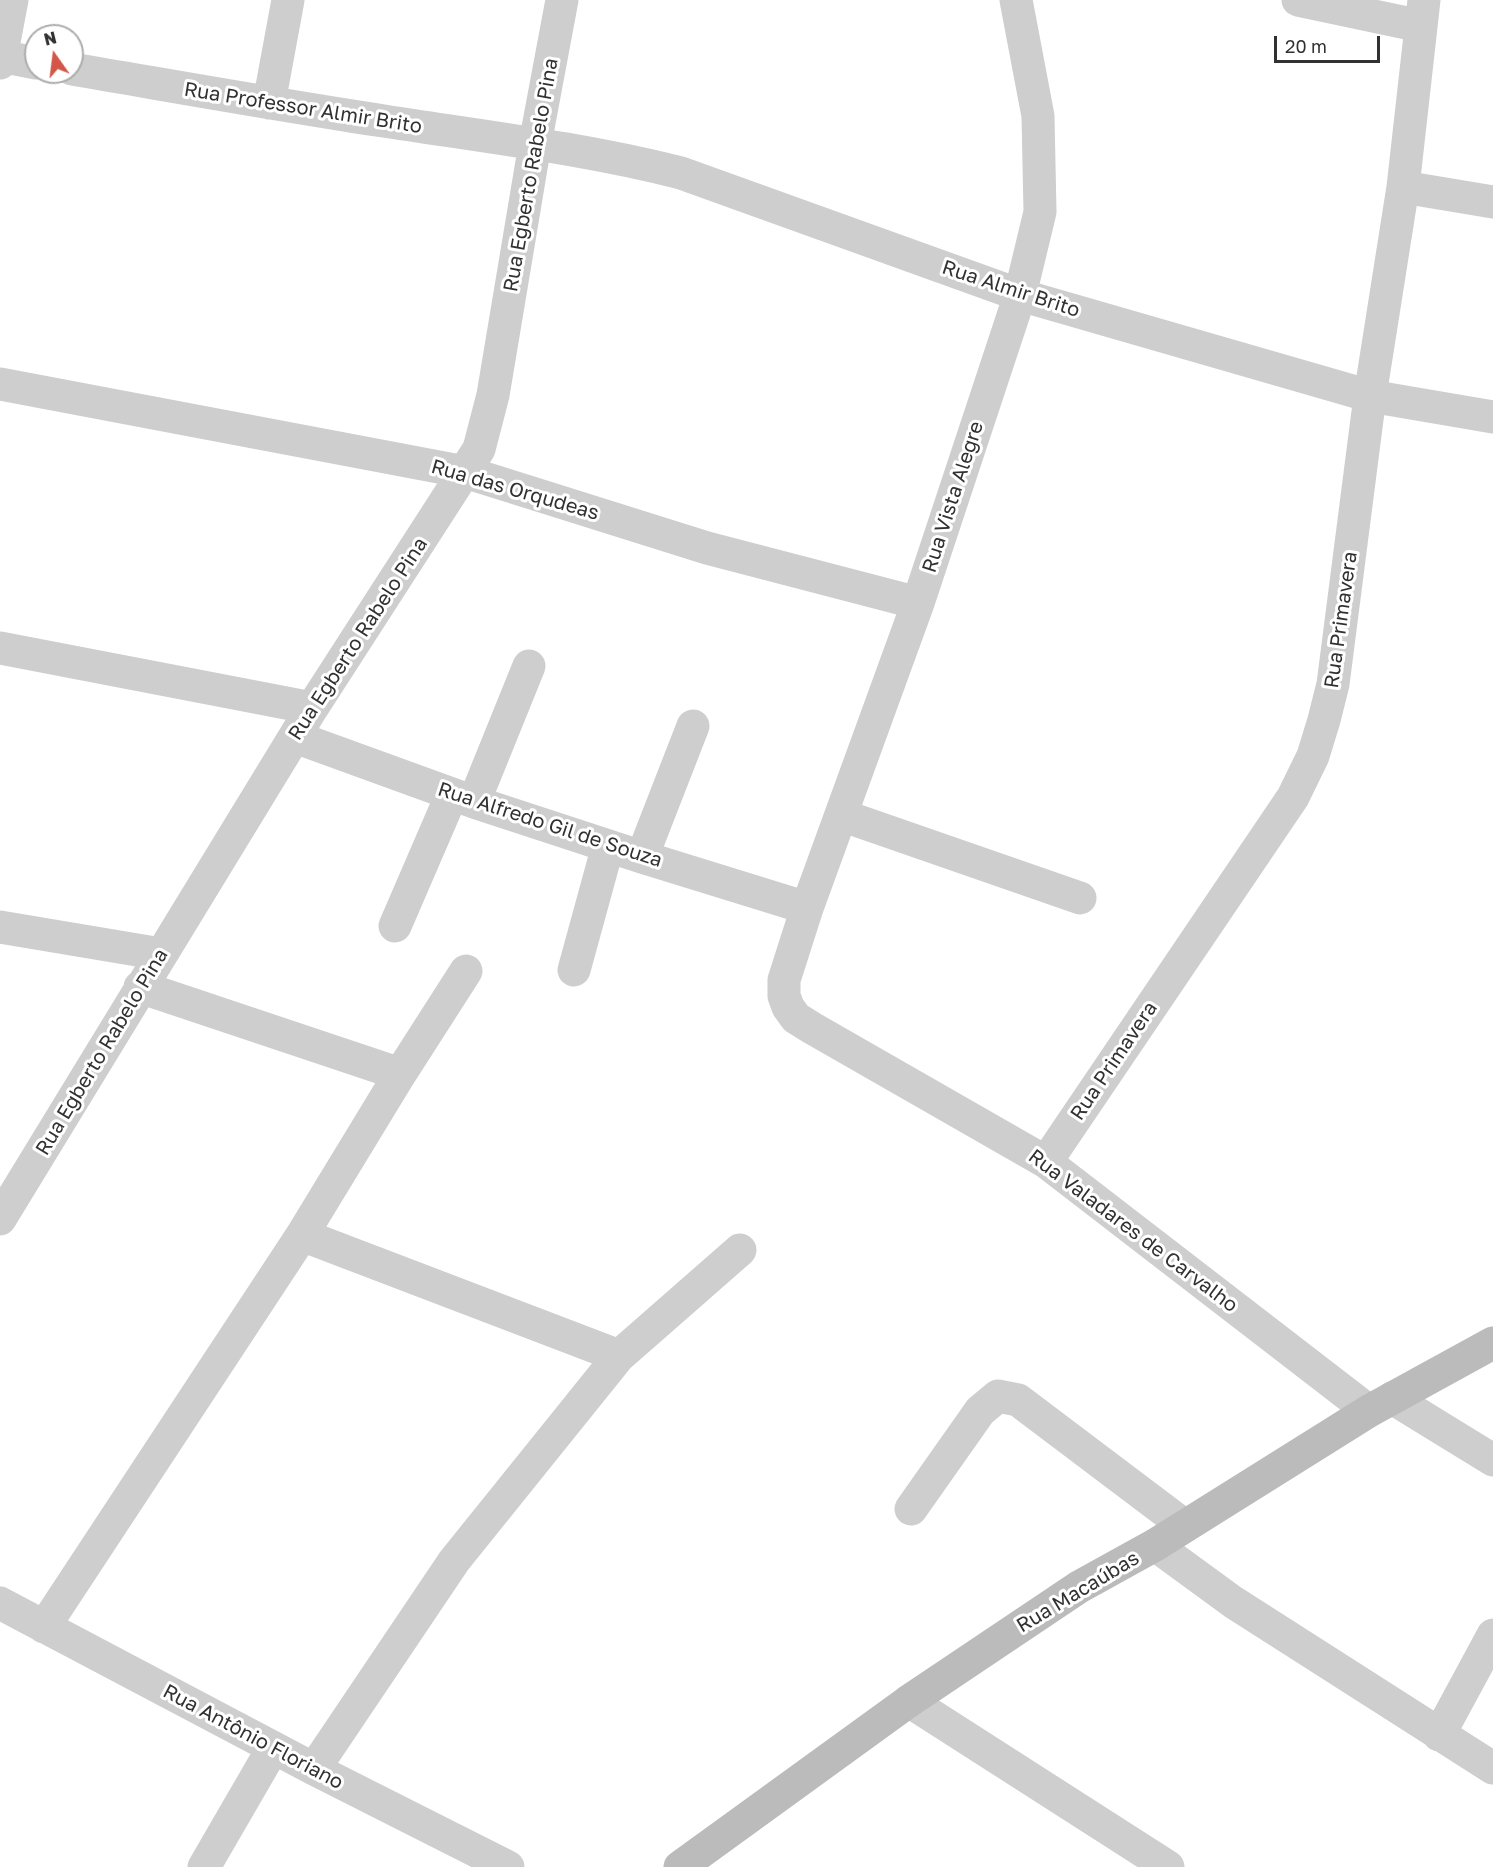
<!DOCTYPE html>
<html>
<head>
<meta charset="utf-8">
<style>
  body { margin:0 }
  #map { position:relative; width:1493px; height:1867px; overflow:hidden; background:#fff; font-family:"Golos Text",sans-serif }
  canvas { display:block }
  .north { position:absolute; left:24px; top:24px; width:60px; height:60px; box-sizing:border-box; background:#fff; border:2px solid #adadad; border-radius:50%; rotate:346deg; font-size:16px; font-weight:700; line-height:24px; text-align:center; color:#313131 }
  .north::after { content:''; display:block; margin:auto; width:21px; height:27px; background:#d35748; clip-path:polygon(50% 0,100% 100%,50% 72%,0 100%) }
  .scale { position:absolute; left:1274px; top:36px; width:106px; height:27px; box-sizing:border-box; border:3px solid #313131; border-top:0; padding-left:8px; font-size:18px; line-height:21px; white-space:nowrap; color:#313131; -webkit-text-stroke:4px #fff; paint-order:stroke }
</style>
</head>
<body>
<div id="map">
<canvas width="1493" height="1867"></canvas>
<div class="north">N</div>
<div class="scale">20 m</div>
</div>
<script>
const ctx = document.querySelector('canvas').getContext('2d');
ctx.lineJoin = 'round';
function trace(path, color, width, dash) { ctx.strokeStyle = color; ctx.lineWidth = width; ctx.lineCap = dash ? 'butt' : 'round'; ctx.setLineDash(dash || []); ctx.stroke(path); }
function label(font, color, halo, rows, align = 'center') {
  ctx.font = font + ' "Golos Text",sans-serif'; ctx.lineWidth = 6; ctx.setLineDash([]); ctx.textBaseline = 'middle'; ctx.strokeStyle = halo; ctx.fillStyle = color; for (const [text, x, y, turn = 0] of rows) {
    ctx.save(); ctx.translate(x, y); ctx.rotate((+turn || 0) * Math.PI / 180); ctx.textAlign = isNaN(turn) ? turn : align; if (halo) ctx.strokeText(text, 0, 0); ctx.fillText(text, 0, 0); ctx.restore();
  }
}
const street = new Path2D(`
  M1016,0L1038,116L1040,212L1020,295L918,603L807,908L784,980V996L788,1007L796,1018L812,1028L1046,1162L1369,1411
  M1298,0L1421,26
  M0,56L36,63
  M0,63L12,0
  M72,69C178,87 284,106 390,122C488,137 586,149 681,173L1020,295L1370,396L1493,417
  M269,103L288,0
  M1403,187L1493,202
  M0,384L465,472L707,548L918,603
  M0,648L312,708
  M295,737L474,802L642,857L807,908
  M474,802L529,666
  M841,815L1080,898
  M642,857L693,726
  M395,926L452,794
  M0,927L161,954
  M574,970L608,846
  M140,987L400,1074
  M1046,1162L1293,797L1313,756L1324,720L1333,684L1370,396L1403,187L1424,0
  M0,1219L312,708L479,449L493,395L535,144L562,0
  M302,1235L619,1356
  M1392,1398L1493,1460
  M911,1509L980,1411L998,1396L1018,1400L1185,1526
  M1155,1545L1233,1602L1493,1768
  M0,1603L314,1769L508,1867
  M44,1627L302,1235L400,1074L466,971
  M909,1701L1168,1867
  M1439,1735L1493,1635
  M314,1769L454,1561L619,1356L740,1250
  M204,1867L273,1748`);
const secondary = new Path2D(`
  M680,1867L909,1701L1079,1587L1155,1545L1369,1411L1493,1343`);
const streetNames = [
  ["Rua Professor Almir Brito",303,108,9],
  ["Rua Egberto Rabelo Pina",531,175,-80],
  ["Rua Almir Brito",1011,289,18],
  ["Rua das Orqudeas",515,490,16],
  ["Rua Vista Alegre",953,497,-72],
  ["Rua Primavera",1341,620,-82],
  ["Rua Egberto Rabelo Pina",358,639,-57],
  ["Rua Alfredo Gil de Souza",550,825,18],
  ["Rua Egberto Rabelo Pina",102,1052,-59],
  ["Rua Primavera",1114,1061,-56],
  ["Rua Valadares de Carvalho",1133,1231,37],
  ["Rua Macaúbas",1078,1592,-31],
  ["Rua Antônio Floriano",253,1737,28]
];
trace(street, '#cecece', 33);
trace(secondary, '#bbb', 33);
label('20px', '#313131', '#fff', streetNames);
</script>
</body>
</html>
